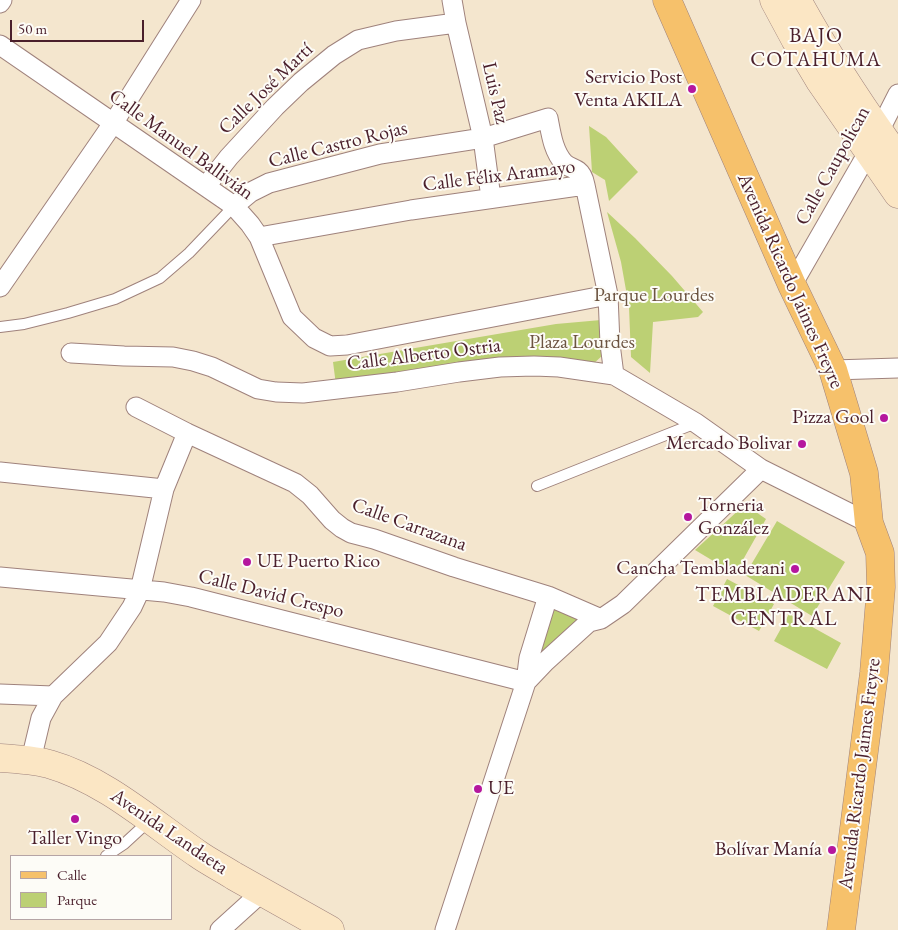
<!DOCTYPE html>
<html>
<head>
<meta charset="utf-8">
<style>
  body { margin:0 }
  #map { position:relative; width:898px; height:930px; overflow:hidden; background:#f4e6ce; font-family:"EB Garamond",serif }
  canvas { display:block }
  .legend { position:absolute; left:10px; top:855px; width:162px; height:65px; box-sizing:border-box; background:#fdfcf7; border:1px solid #b5a4a5; margin:0; padding:6px 9px; list-style:none; font-size:15px; color:#4a1f2b }
  .legend li { display:flex; align-items:center; gap:10px; height:25px }
  .legend b { width:25px; border:1px solid #b5a4a5 }
  .scale { position:absolute; left:10px; top:20px; width:134px; height:22px; box-sizing:border-box; border:2px solid #4a1f2b; border-top:0; padding-left:6px; font-size:15px; line-height:18px; white-space:nowrap; color:#4a1f2b; -webkit-text-stroke:4px #fdfcf7; paint-order:stroke }
</style>
</head>
<body>
<div id="map">
<canvas width="898" height="930"></canvas>
<ul class="legend">
<li><b style="height:6px;background:#f6c16b"></b>Calle</li>
<li><b style="height:14px;background:#bcd074"></b>Parque</li>
</ul>
<div class="scale">50 m</div>
</div>
<script>
const ctx = document.querySelector('canvas').getContext('2d');
ctx.lineJoin = 'round';
function paint(path, color) { ctx.fillStyle = color; ctx.fill(path, 'evenodd'); }
function trace(path, color, width, dash) { ctx.strokeStyle = color; ctx.lineWidth = width; ctx.lineCap = dash ? 'butt' : 'round'; ctx.setLineDash(dash || []); ctx.stroke(path); }
function label(font, color, halo, rows, align = 'center') {
  ctx.font = font + ' "EB Garamond",serif'; ctx.lineWidth = 4; ctx.setLineDash([]); ctx.textBaseline = 'middle'; ctx.strokeStyle = halo; ctx.fillStyle = color; for (const [text, x, y, turn = 0] of rows) {
    ctx.save(); ctx.translate(x, y); ctx.rotate((+turn || 0) * Math.PI / 180); ctx.textAlign = isNaN(turn) ? turn : align; if (halo) ctx.strokeText(text, 0, 0); ctx.fillText(text, 0, 0); ctx.restore();
  }
}
const green = new Path2D(`
  M589,126L606,137L638,172L609,201L605,180L592,172Z
  M607,212L635,238L672,276L703,312L698,317L653,322L650,373L631,357L629,307L621,262Z
  M601,320L603,355L592,365L336,385L333,362L556,324Z
  M741,508C751,507 759,514 766,519L735,574L695,550Z
  M777,521L845,562L812,616L745,575Z
  M727,579L774,604L759,631L713,606Z
  M551,605L582,617L539,656Z
  M789,614L841,643L827,669L774,641Z`);
const lane = new Path2D(`
  M0,327L24,324L68,313L115,299L160,278L189,253L234,206
  M537,486L696,423
  M106,856L124,844L150,820`);
const street = new Path2D(`
  M452,0L456,23L483,138L491,198
  M0,3L2,0
  M0,45L234,206L250,224L259,237L292,317L314,338L330,346L347,345L608,295
  M206,186L229,157L275,107L301,82L334,55L358,40L396,31L456,23
  M234,206L251,192L269,183L288,178L380,154L483,138L548,118C551,133 553,151 564,163C568,167 574,168 578,171C582,174 584,180 585,185L608,295L610,344L614,375
  M259,237L411,210L585,185
  M792,285L869,151L898,94
  M0,287L114,122L191,0
  M71,353L124,356L173,357L193,361L212,367L258,389L276,392L303,393L397,382L459,372L500,367L534,366L559,367L614,375L696,423L761,469L869,523
  M833,370L898,368
  M136,407L187,433L295,483L310,495L332,520L342,528L351,533L374,539L454,567L548,596L601,619
  M0,472L164,489
  M0,577L164,592L191,597L526,682L529,658L548,596
  M0,694L53,696
  M31,760L41,718L53,696L108,643L132,607L140,590L164,489L187,433
  M220,930L262,892
  M445,930L526,682L545,662L589,622L601,619L623,604L761,469`);
const secondary = new Path2D(`
  M774,0L795,39L820,81L898,194
  M797,0C827,55 862,108 898,158
  M0,758C17,759 33,760 49,764C105,780 151,822 198,854C209,862 222,868 234,876C266,894 298,912 330,930`);
const primary = new Path2D(`
  M667,0L792,285L833,370L864,473L869,523L880,553L881,587L874,673L841,930`);
const markers = [
  [692,89,5,"#b5179e"],
  [884,418,5,"#b5179e"],
  [802,444,5,"#b5179e"],
  [688,517,5,"#b5179e"],
  [247,562,5,"#b5179e"],
  [795,569,5,"#b5179e"],
  [478,789,5,"#b5179e"],
  [75,819,5,"#b5179e"],
  [832,850,5,"#b5179e"]
];
const poiNames = [
  ["Servicio Post",682,78],
  ["Venta AKILA",682,101],
  ["Pizza Gool",874,418],
  ["Mercado Bolivar",792,444],
  ["Torneria",698,506,"left"],
  ["González",698,529,"left"],
  ["UE Puerto Rico",257,562,"left"],
  ["Cancha Tembladerani",785,569],
  ["UE",488,789,"left"],
  ["Taller Vingo",75,839,"center"],
  ["Bolívar Manía",822,850]
];
const streetNames = [
  ["Calle José Martí",266,89,-44],
  ["Luis Paz",495,93,77],
  ["Calle Manuel Ballivián",181,145,36],
  ["Calle Castro Rojas",338,145,-14],
  ["Calle Caupolican",833,166,-61],
  ["Calle Félix Aramayo",499,176,-7],
  ["Avenida Ricardo Jaimes Freyre",790,281,66],
  ["Calle Alberto Ostria",424,355,-7],
  ["Calle Carrazana",409,525,20],
  ["Calle David Crespo",271,594,14],
  ["Avenida Ricardo Jaimes Freyre",860,774,-83],
  ["Avenida Landaeta",169,832,34]
];
const parkNames = [
  ["Parque Lourdes",654,296],
  ["Plaza Lourdes",582,343]
];
const neighbourhoodNames = [
  ["BAJO",816,36],
  ["COTAHUMA",816,60],
  ["TEMBLADERANI",784,595],
  ["CENTRAL",784,619]
];
paint(green, '#bcd074');
trace(lane, '#9f827c', 12);
trace(street, '#9f827c', 21);
trace(secondary, '#9f827c', 29);
trace(primary, '#9f827c', 29);
trace(lane, '#fff', 10);
trace(street, '#fff', 19);
trace(secondary, '#fbe6c4', 28);
trace(primary, '#f6c16b', 28);
for (const [x, y, r, color] of markers) { const dot = new Path2D(); dot.arc(x, y, r, 0, 2 * Math.PI); ctx.fillStyle = color; ctx.fill(dot); trace(dot, '#fdfcf7', 2); }
label('20px', '#4a1f2b', '#fdfcf7', poiNames, 'right');
label('20px', '#4a1f2b', '#fdfcf7', streetNames);
label('20px', '#6c5441', '#fdfcf7', parkNames);
ctx.letterSpacing = '1px';
label('21px', '#4a1f2b', '#fdfcf7', neighbourhoodNames);
ctx.letterSpacing = '0px';
</script>
</body>
</html>
